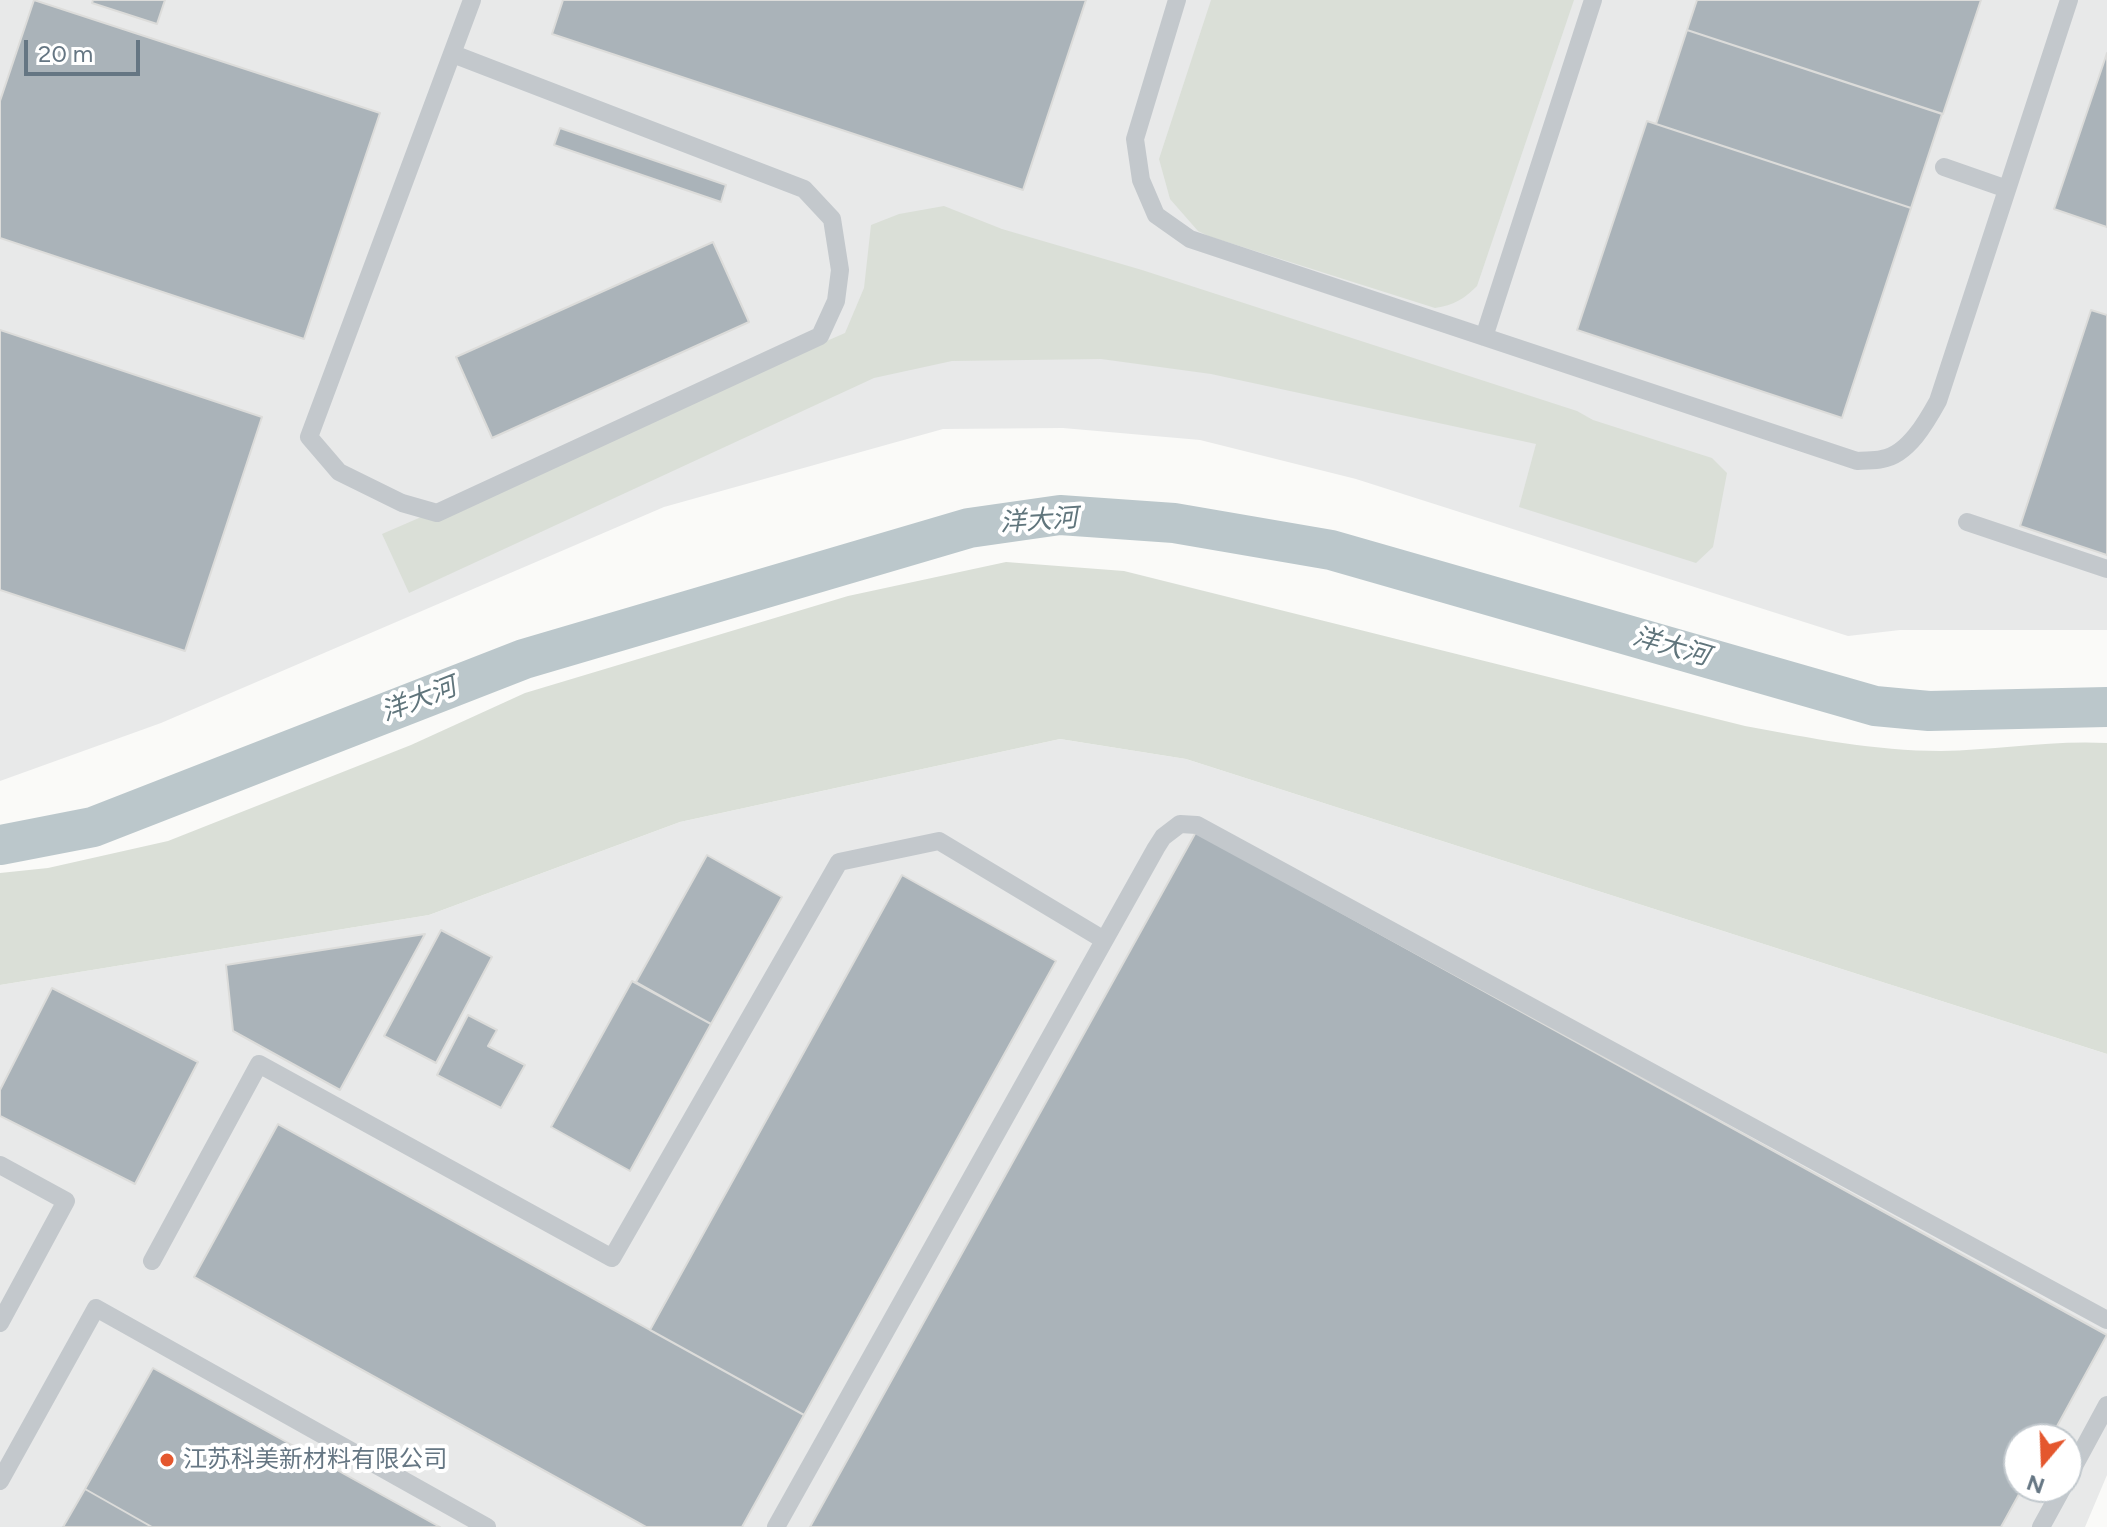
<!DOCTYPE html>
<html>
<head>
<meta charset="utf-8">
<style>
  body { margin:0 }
  #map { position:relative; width:2107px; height:1527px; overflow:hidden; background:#fafaf8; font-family:Figtree,sans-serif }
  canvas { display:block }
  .north { position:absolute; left:2003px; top:1423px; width:80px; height:80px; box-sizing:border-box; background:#fff; border:2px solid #c1c8cd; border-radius:50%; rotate:199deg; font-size:22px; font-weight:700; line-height:32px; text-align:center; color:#657683 }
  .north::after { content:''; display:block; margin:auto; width:28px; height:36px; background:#e4572e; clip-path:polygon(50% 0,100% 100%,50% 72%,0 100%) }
  .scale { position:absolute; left:24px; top:40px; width:116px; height:36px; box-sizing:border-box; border:4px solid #657683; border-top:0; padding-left:10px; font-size:24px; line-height:28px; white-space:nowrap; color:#657683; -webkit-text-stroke:6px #fff; paint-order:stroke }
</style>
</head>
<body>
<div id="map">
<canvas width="2107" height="1527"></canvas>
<div class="north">N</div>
<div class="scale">20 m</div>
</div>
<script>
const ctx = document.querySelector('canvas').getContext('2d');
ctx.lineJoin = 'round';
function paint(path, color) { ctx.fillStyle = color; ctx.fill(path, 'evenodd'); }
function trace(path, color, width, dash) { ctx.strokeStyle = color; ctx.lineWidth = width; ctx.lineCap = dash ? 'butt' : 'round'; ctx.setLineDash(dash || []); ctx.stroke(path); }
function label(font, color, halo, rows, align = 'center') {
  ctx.font = font + ' Figtree,"Noto Sans SC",sans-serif'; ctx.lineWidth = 8; ctx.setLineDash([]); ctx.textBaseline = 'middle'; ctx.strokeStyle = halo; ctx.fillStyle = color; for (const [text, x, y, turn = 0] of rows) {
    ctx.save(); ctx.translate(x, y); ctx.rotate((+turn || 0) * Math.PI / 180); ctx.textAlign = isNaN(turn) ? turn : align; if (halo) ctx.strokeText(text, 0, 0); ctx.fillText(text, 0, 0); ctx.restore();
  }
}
const built = new Path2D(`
  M0,0H2107V630H1900L1848,636L1356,479L1200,440L1063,428L943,429L664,507L161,723L0,781Z
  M1060,739L1186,759L2107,1054V1475L2085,1527H0V985L429,915L680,822ZM2019,1439H2067V1487H2019Z`);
const green = new Path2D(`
  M1211,0H1574L1477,286C1464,299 1454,305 1435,308L1208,236L1198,231L1170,199L1159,159Z
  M944,206L1002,229L1142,270L1577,411L1593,420L1712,458L1727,473L1713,547L1696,563L1519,507L1536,444L1211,374L1101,359L952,361L874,378L409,593L382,534L845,333L864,288L871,225L899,214Z
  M1006,562L1124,571L1745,726C1810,738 1875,751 1941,751C1997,750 2051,740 2107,743V1054L1186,759L1060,739L680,822L429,915L0,985V873L48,868L168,841L411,745L525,693L848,596Z`);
const canal = new Path2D(`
  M0,845L93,827L524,659L969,528L1060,515L1174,523L1331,550L1875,706L1929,711L2107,707`);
const building = new Path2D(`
  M34,0L380,113L304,339L0,238V101Z
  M93,0H165L157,24L92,3Z
  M563,0H1086L1023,190L552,34Z
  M1697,0H1981L1943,114L1687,30Z
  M1687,30L1942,114L1911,208L1656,124Z
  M2107,53V227L2054,209Z
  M1647,121L1911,208L1842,418L1577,330Z
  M560,128L726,185L721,202L554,145Z
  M713,242L749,322L492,438L456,357Z
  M2091,310L2107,315V555L2020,526Z
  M0,330L262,417L185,651L0,590Z
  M1196,832L2107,1335L2050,1439H2019V1487H2023L2001,1527H810Z
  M707,855L782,897L711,1024L636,982Z
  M902,875L1056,961L804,1415L650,1330Z
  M441,930L492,957L436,1063L384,1036Z
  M425,934L340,1090L233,1031L226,965Z
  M632,981L711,1024L630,1171L551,1127Z
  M52,988L198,1062L135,1184L0,1116V1090Z
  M468,1015L497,1030L488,1046L525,1065L501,1108L437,1075Z
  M278,1124L804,1415L742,1527H646L194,1277Z
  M153,1368L440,1527H152L85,1489Z
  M85,1489L152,1527H63Z`);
const lane = new Path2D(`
  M1177,0L1135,139L1141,180L1156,215L1190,239L1857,461C1865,460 1874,461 1882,459C1908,455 1927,421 1938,401L2069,0
  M453,54L804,189L832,219L840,270L836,301L820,336L437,513L402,503L339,472L309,437L472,0
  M1944,167L2007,189
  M1484,337L1593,0
  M1967,522L2107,569
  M0,1165L66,1201L0,1323
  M152,1261L259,1064L612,1258L839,862L939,841L1104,940
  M2067,1479L2107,1405
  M0,1481L96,1308L487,1527
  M776,1527L1156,848L1163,837L1180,824L1197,825L2107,1320
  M2041,1527L2063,1487`);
const markers = [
  [167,1460,8,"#e4572e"]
];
const poiNames = [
  ["江苏科美新材料有限公司",183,1460]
];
const waterNames = [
  ["洋大河",1039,521,-4],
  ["洋大河",1671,647,16],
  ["洋大河",419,700,-21]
];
paint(built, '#e8e9e9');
paint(green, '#dadfd7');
trace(canal, '#bbc7cb', 40);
paint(building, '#aab3b9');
trace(building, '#dcdcda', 2);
trace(lane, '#c3c8cc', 18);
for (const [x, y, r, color] of markers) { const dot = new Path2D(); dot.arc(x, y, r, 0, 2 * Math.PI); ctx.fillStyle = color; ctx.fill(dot); trace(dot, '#fff', 3); }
label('24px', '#657683', '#fff', poiNames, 'left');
label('italic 26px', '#60757c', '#fff', waterNames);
</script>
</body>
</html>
